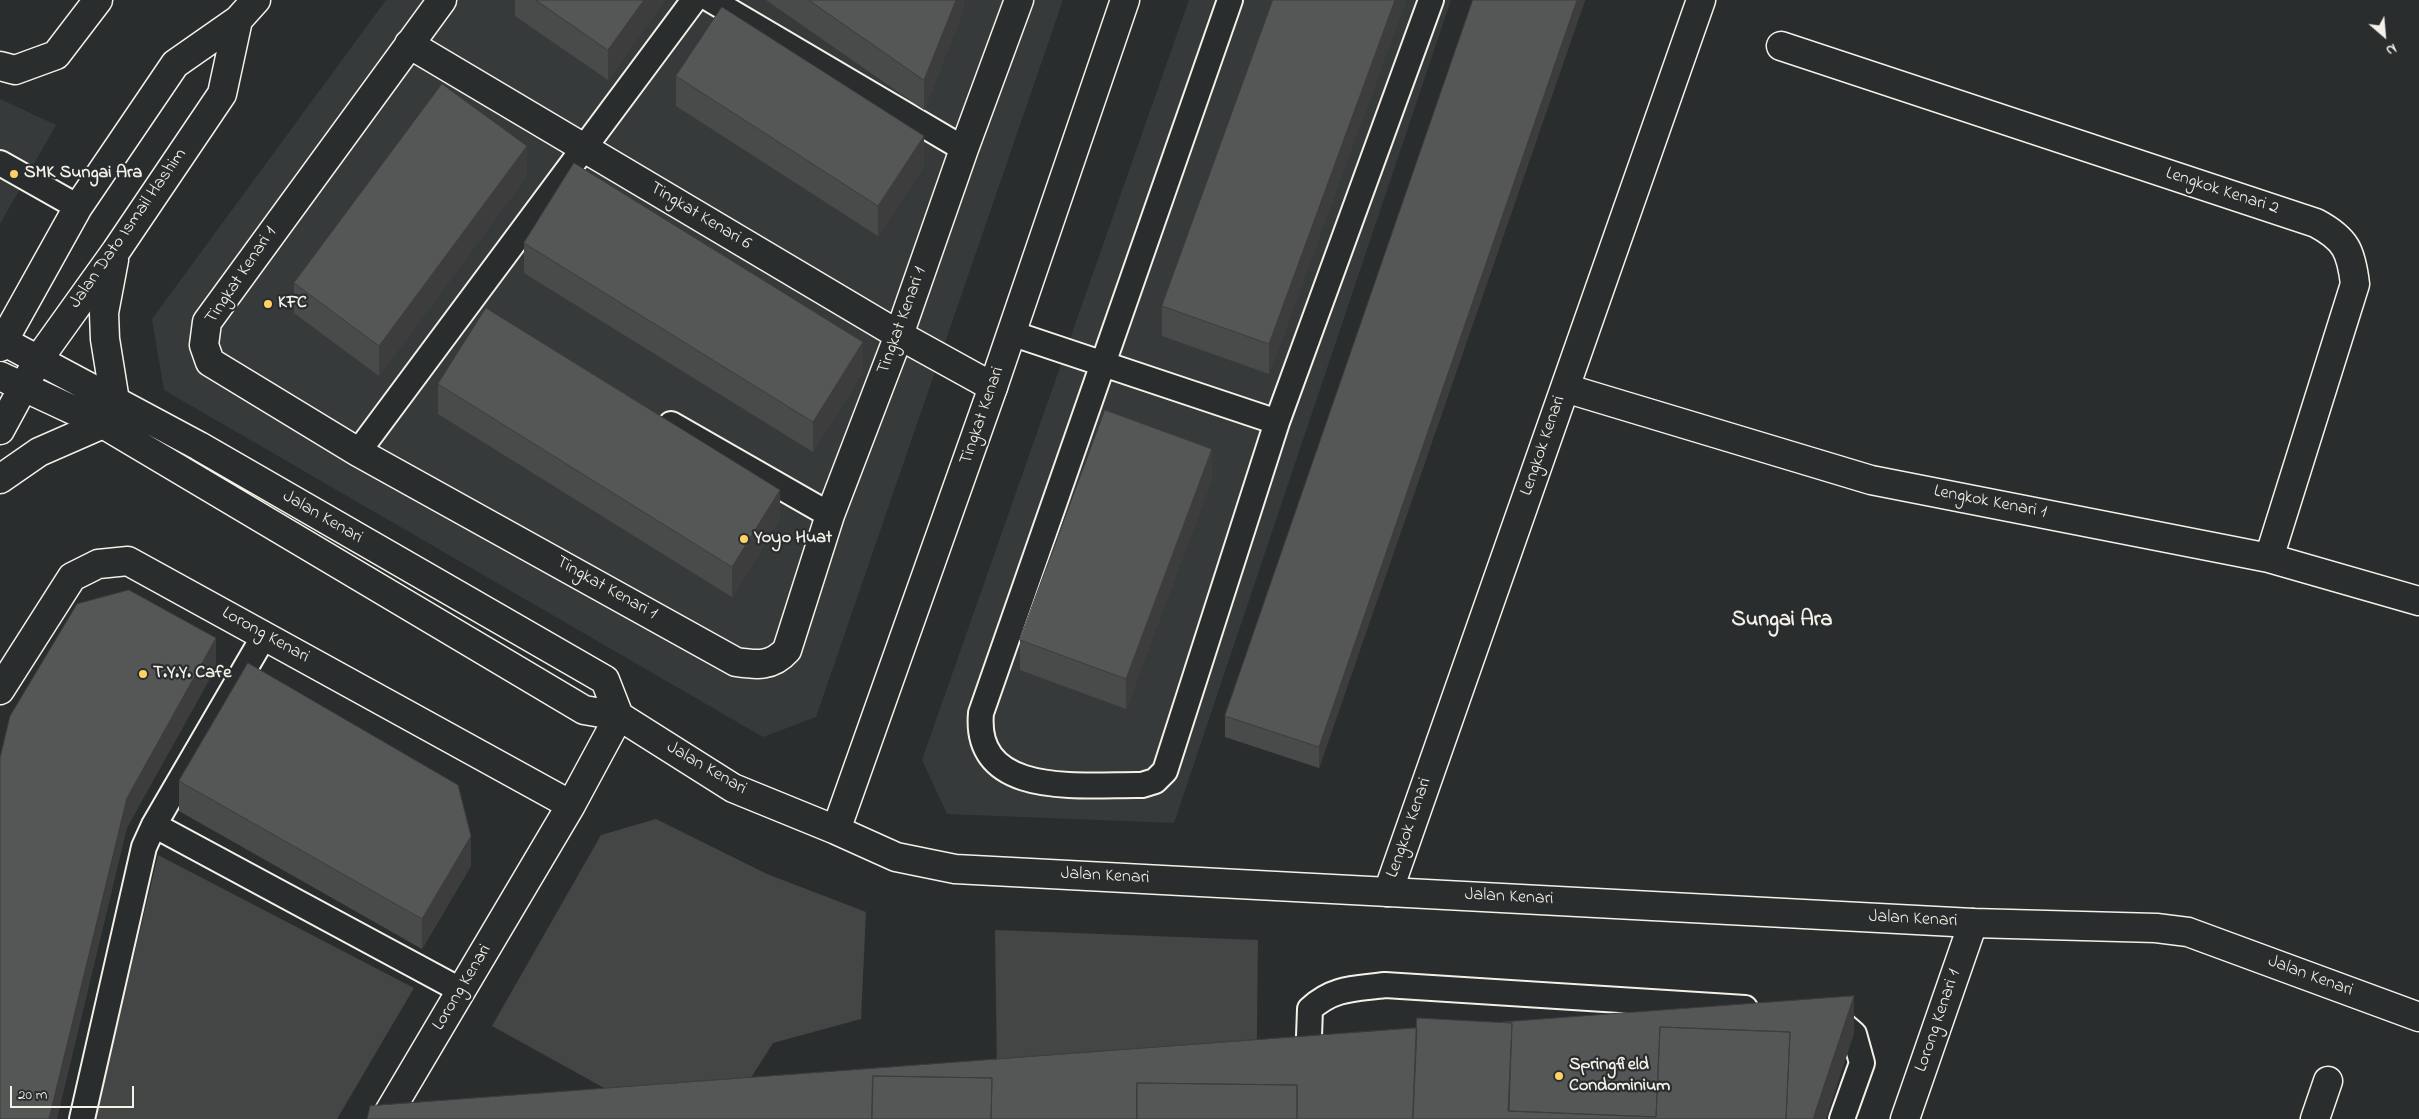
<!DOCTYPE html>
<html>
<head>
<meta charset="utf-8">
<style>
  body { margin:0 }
  #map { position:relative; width:2419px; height:1119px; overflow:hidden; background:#2a2d2e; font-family:"Indie Flower",sans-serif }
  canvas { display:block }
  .north { position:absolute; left:2359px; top:10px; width:50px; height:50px; -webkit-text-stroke:4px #2a2d2e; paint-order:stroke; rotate:153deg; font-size:14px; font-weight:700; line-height:20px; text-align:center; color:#f4f1e8 }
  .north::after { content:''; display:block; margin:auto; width:18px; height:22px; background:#f4f1e8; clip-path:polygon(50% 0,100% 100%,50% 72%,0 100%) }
  .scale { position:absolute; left:10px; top:1086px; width:124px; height:22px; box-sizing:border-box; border:2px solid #f4f1e8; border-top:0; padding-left:6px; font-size:15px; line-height:18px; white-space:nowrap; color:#f4f1e8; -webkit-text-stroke:4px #2a2d2e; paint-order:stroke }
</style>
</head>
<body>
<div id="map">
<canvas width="2419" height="1119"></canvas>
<div class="north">N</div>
<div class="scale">20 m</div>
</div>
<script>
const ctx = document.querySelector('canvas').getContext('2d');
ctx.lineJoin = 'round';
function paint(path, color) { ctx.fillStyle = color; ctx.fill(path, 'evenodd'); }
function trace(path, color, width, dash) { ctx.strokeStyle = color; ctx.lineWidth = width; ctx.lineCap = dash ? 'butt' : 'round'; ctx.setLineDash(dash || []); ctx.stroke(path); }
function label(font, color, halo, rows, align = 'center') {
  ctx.font = font + ' "Indie Flower",sans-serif'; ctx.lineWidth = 4.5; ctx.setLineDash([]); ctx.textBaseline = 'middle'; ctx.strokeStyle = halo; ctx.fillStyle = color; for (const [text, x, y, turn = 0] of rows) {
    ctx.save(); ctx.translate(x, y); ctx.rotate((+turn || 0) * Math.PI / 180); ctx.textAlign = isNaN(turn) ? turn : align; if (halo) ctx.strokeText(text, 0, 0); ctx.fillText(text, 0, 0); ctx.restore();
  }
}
const built = new Path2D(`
  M386,0H1063L816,717L763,737L164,390L152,319Z
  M1189,0H1451L1174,823L947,814L922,760Z
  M0,99L56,125L0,224Z`);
const green = new Path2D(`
  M656,819L767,874L866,912L861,1019L773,1043L733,1106L699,1103L677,1082L635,1105L492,1026L601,835Z
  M158,855L414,988L337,1119H95Z
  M995,930L1258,940L1256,1115L997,1072Z`);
const lane = new Path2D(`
  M711,0L964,149
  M1230,0L981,713C973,800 1085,784 1142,785L1155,781L1165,771L1277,422L1431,0
  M0,163L78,207
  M1011,333L1277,422
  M671,424L830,515
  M358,452L694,0
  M154,825L462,991
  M1831,1014L1854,1034L1862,1063L1842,1119
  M82,1119L144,847L154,825L264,636
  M1306,1119L1310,1009C1334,987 1355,989 1385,985L1745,1008`);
const street = new Path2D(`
  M442,0L207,322L204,345L210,362L358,452L736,662C757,665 772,667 787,650L830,515L899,335L964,149L1019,0
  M409,44L899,335L993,387
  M1781,46L2316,223C2346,239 2351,251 2355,284L2269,558
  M0,66L15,70L56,55L98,0
  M1565,388L1871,480L2269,558L2419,601
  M0,690L72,577L98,564L128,561L571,805
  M1388,892L1701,0
  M385,1119L571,805L619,716
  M1905,1119L1973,923
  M2315,1119L2328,1081`);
const secondary = new Path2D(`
  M3,341L199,446L605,680L619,716
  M0,376L103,424L584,710L619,716L733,788L836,830L896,857L955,869L1973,923L2156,928L2188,932L2419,1017
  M836,830L993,387L1125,0`);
const primary = new Path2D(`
  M114,260L104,313L105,339L115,401
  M0,347L78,207L175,64L238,20L256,0
  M0,430L38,360L116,251L222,94L238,20
  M0,479L39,452L103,424`);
const wall = new Path2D(`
  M515,0H665L608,80L515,16Z
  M766,0H964V9L924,110Z
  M1273,0H1406L1269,374L1162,336V306Z
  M1473,0H1585L1319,768L1225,737V716Z
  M676,76L924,166L878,236L676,106Z
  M527,176L379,376L294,313V283Z
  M524,243L863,372L813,452L524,273Z
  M438,384L780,520L732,597L438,414Z
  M1212,479L1126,709L1020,670V640Z
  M179,781L471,866L422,949L179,811Z`);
const shadedWall = new Path2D(`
  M644,0H665L608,80V50Z
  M956,0H964V9L924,110V80Z
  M1395,0H1406L1269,374V344Z
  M1577,0H1585L1319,768V747Z
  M924,136V166L878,236V206Z
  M527,146V176L379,376V346Z
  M863,342V372L813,452V422Z
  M1212,449V479L1126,709V679Z
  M780,490V520L732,597V567Z
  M216,638V668L127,828L57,1119H49L127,798Z
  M471,836V866L422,949V919Z
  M1854,996V1034L1826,1119H1813Z`);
const building = new Path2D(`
  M536,0H644L608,50Z
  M809,0H956L924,80Z
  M1273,0H1395L1269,344L1162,306Z
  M1473,0H1577L1319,747L1225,716Z
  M722,7L924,136L878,206L676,76Z
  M442,84L527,146L379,346L294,283Z
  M574,163L863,342L813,422L524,243Z
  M486,308L780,490L732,567L438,384Z
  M1105,410L1212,449L1126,679L1020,640Z
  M129,590L216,638L127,798L49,1119H0V758L10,716L77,604Z
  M248,663L458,785L471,836L422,919L179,781Z
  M1854,996L1813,1119H1786L1790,1032L1660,1027L1656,1117L1509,1111L1512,1023L1502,1022Z
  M1417,1018L1512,1023L1508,1111L1656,1117L1660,1027L1790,1032L1786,1119H1413Z
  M1417,1028L1413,1119H1297V1085L1137,1083V1119H991L992,1078L873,1076L872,1119H367L370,1106Z
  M873,1076L992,1078L991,1119H872Z
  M1137,1083L1297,1085V1119H1137Z`);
const markers = [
  [14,174,5,"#ffd166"],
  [268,304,5,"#ffd166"],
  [744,539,5,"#ffd166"],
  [143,674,5,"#ffd166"],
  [1559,1076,5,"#ffd166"]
];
const poiNames = [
  ["SMK Sungai Ara",24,174],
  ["KFC",278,304],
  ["Yoyo Huat",754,539],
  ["T.Y.Y. Cafe",153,674],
  ["Springfield",1569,1066],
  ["Condominium",1569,1087]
];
const streetNames = [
  ["Lengkok Kenari 2",2222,192,18],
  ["Tingkat Kenari 6",700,217,31],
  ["Jalan Dato Ismail Hashim",129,229,-55],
  ["Tingkat Kenari 1",242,276,-56],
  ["Tingkat Kenari 1",903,321,-70],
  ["Tingkat Kenari",983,416,-71],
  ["Lengkok Kenari",1544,446,-71],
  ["Lengkok Kenari 1",1990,503,11],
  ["Jalan Kenari",322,518,30],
  ["Tingkat Kenari 1",606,589,29],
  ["Lorong Kenari",265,636,29],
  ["Jalan Kenari",706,769,30],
  ["Lengkok Kenari",1410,828,-71],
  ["Jalan Kenari",1105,877,3],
  ["Jalan Kenari",1509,898,3],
  ["Jalan Kenari",1913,920,3],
  ["Jalan Kenari",2310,977,20],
  ["Lorong Kenari",463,988,-59],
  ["Lorong Kenari 1",1939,1021,-71]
];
const districtNames = [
  ["Sungai Ara",1782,621]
];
paint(built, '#373a3a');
paint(green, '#444645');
trace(lane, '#f4f1e8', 28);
trace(street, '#f4f1e8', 31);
trace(secondary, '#f4f1e8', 31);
trace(primary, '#f4f1e8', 31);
trace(lane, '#2a2d2e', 24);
trace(street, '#2a2d2e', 28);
trace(secondary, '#2a2d2e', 28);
trace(primary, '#2a2d2e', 28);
paint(wall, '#494b4a');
paint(shadedWall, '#3c3d3c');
paint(building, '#555756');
trace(building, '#3c3d3c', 1);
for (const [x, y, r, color] of markers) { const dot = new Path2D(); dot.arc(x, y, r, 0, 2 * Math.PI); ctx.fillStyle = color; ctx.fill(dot); trace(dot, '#2a2d2e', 2); }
label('bold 18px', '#f4f1e8', '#2a2d2e', poiNames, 'left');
label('18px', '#f4f1e8', '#2a2d2e', streetNames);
label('bold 22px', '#f4f1e8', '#2a2d2e', districtNames);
</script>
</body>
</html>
